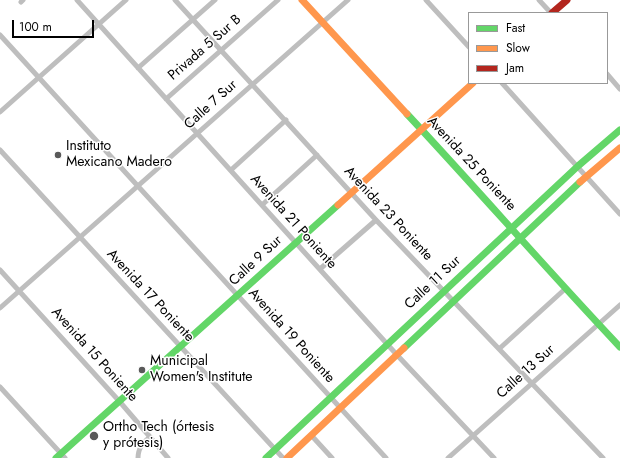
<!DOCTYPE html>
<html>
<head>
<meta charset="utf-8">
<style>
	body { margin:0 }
	#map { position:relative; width:620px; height:458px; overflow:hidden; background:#fff; font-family:Jost,sans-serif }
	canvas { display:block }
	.legend { position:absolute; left:468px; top:12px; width:140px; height:72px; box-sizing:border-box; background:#fff; border:1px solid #999; margin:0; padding:5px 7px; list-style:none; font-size:12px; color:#000 }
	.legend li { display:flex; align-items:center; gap:8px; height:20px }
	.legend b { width:20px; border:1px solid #999 }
	.scale { position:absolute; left:12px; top:20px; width:82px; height:18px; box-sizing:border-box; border:2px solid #000; border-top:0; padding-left:5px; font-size:12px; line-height:14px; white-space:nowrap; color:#000; -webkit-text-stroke:3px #fff; paint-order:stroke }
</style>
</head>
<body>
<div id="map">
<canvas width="620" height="458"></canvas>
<ul class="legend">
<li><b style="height:5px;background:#63d668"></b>Fast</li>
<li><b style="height:5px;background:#ff974d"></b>Slow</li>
<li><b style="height:5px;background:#b3261e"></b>Jam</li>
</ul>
<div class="scale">100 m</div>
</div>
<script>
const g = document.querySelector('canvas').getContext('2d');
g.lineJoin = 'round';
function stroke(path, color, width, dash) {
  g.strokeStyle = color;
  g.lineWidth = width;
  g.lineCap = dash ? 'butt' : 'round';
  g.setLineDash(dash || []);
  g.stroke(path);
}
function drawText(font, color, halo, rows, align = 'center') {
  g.font = font + ' Jost,sans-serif';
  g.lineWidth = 3;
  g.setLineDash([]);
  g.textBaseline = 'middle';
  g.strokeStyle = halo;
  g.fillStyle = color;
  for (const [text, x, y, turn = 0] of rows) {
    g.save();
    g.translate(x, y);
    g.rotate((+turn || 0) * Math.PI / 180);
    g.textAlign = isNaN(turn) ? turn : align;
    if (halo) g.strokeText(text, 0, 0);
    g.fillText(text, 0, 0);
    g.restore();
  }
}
stroke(new Path2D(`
	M 77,0 L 397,355 L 494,458
	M 175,0 L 376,220 L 603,458
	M 426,0 L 469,47
	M 539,0 L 551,13
	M 21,2 L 23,0
	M 0,35 L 386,458
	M 138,68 L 215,0
	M 607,74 L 620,89
	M 502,83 L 620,214
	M 166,99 L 278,0
	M 0,112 L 126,0
	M 0,150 L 283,458
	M 231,170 L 286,120
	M 262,205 L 317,155
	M 320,269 L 376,220
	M 0,270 L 120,402 L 168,458
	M 0,308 L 348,0
	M 499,349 L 565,289
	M 0,387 L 65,458
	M 311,435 L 332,458
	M 138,458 C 138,448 143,443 150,437
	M 448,458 L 620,305`), '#bebebe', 5);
stroke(new Path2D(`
	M 407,114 C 479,191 548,271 620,347
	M 404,348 L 580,182
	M 56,458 L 338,205
	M 266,458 L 578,166 L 620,130`), '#63d668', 7);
stroke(new Path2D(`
	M 302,0 L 407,114
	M 580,182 L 620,148
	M 338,205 L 473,83
	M 287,458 L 404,348`), '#ff974d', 7);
stroke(new Path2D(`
	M 552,13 L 567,0`), '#b3261e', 7);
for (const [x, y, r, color] of [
	[58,155,4,"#595959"],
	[142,370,4,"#595959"],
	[94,436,5,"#595959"]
]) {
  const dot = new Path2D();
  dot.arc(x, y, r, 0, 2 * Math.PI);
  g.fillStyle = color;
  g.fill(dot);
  stroke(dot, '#fff', 1.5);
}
drawText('14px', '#000', '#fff', [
	["Privada 5 Sur B",205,48,-41],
	["Calle 7 Sur",211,105,-42],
	["Avenida 25 Poniente",471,164,47],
	["Avenida 23 Poniente",388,214,47],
	["Avenida 21 Poniente",293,222,48],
	["Calle 9 Sur",256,261,-43],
	["Calle 11 Sur",433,283,-43],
	["Avenida 17 Poniente",150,296,47],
	["Avenida 19 Poniente",291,336,48],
	["Avenida 15 Poniente",94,355,48],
	["Calle 13 Sur",526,372,-42]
]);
drawText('14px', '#000', '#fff', [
	["Instituto",66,147],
	["Mexicano Madero",66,163],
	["Municipal",150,362],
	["Women's Institute",150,378],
	["Ortho Tech (órtesis",103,428],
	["y prótesis)",103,444]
], 'left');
</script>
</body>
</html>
